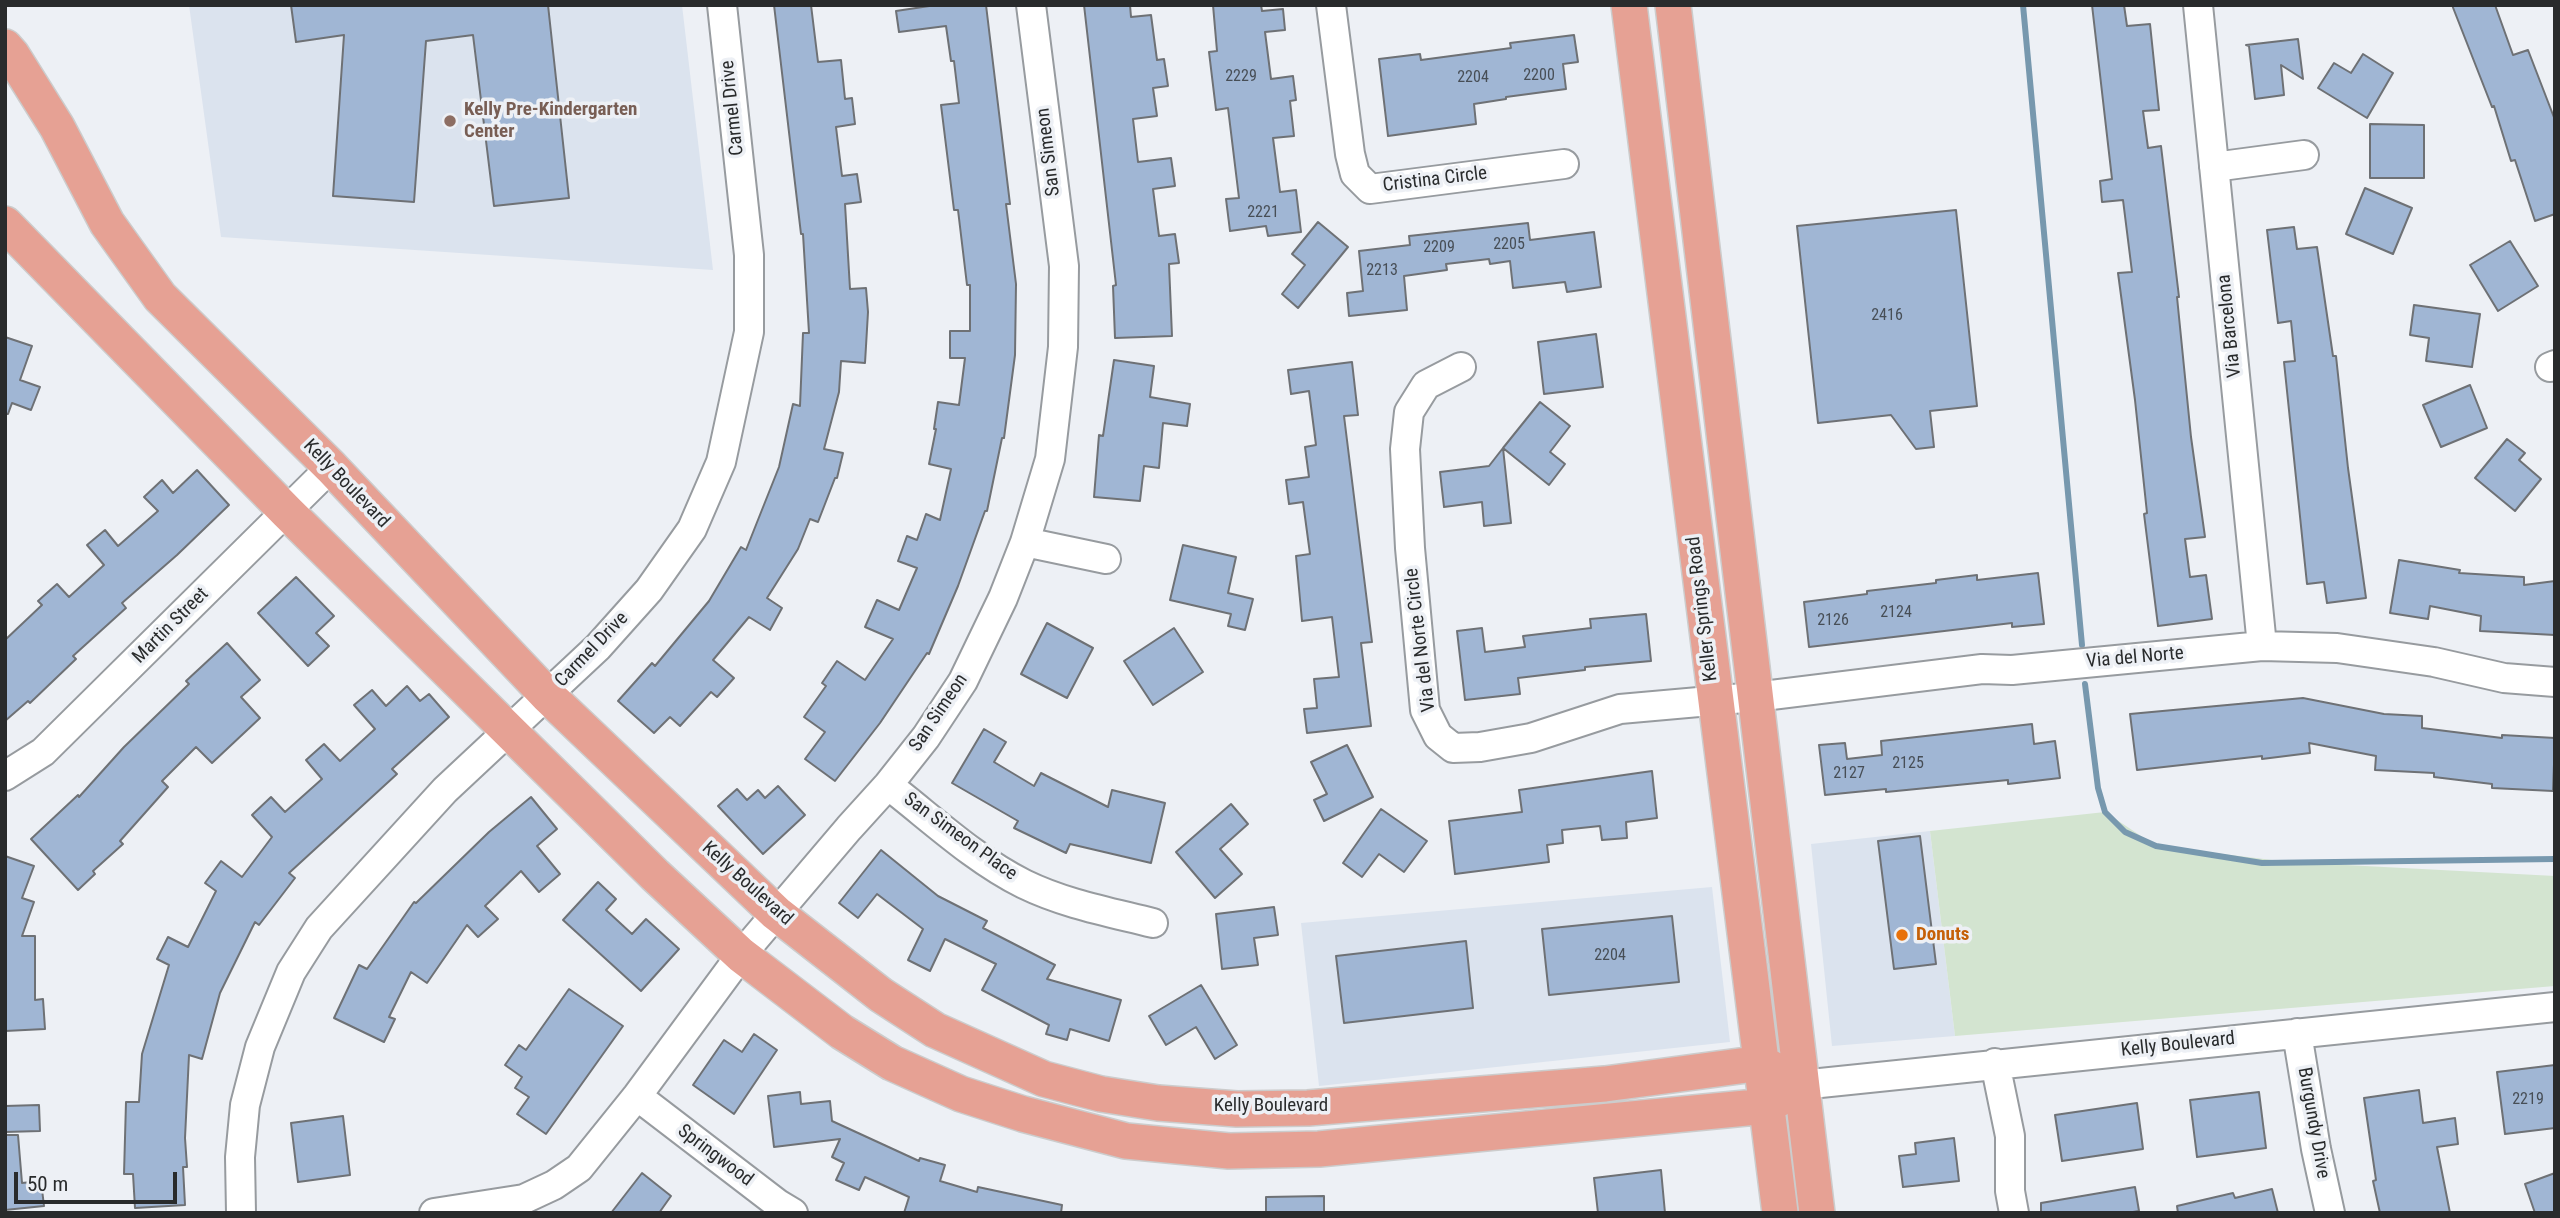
<!DOCTYPE html>
<html>
<head>
<meta charset="utf-8">
<style>
	body { margin:0 }
	#map { position:relative; width:2560px; height:1218px; overflow:hidden; background:#edf0f5; font-family:"Roboto Condensed",sans-serif }
	canvas { display:block }
	.frame { position:absolute; inset:0; border:7px solid #292b2c; pointer-events:none }
	.scale { position:absolute; left:14px; top:1172px; width:163px; height:32px; box-sizing:border-box; border:4px solid #292b2c; border-top:0; padding-left:9px; font-size:21px; line-height:24px; white-space:nowrap; color:#292b2c; -webkit-text-stroke:5px #edf0f5; paint-order:stroke }
</style>
</head>
<body>
<div id="map">
<canvas width="2560" height="1218"></canvas>
<div class="frame"></div>
<div class="scale">50 m</div>
</div>
<script>
const g = document.querySelector('canvas').getContext('2d');
g.lineJoin = 'round';
function paint(path, color) {
  g.fillStyle = color;
  g.fill(path, 'evenodd');
}
function stroke(path, color, width, dash) {
  g.strokeStyle = color;
  g.lineWidth = width;
  g.lineCap = dash ? 'butt' : 'round';
  g.setLineDash(dash || []);
  g.stroke(path);
}
function drawText(font, color, halo, rows, align = 'center') {
  g.font = font + ' "Roboto Condensed",sans-serif';
  g.lineWidth = 7;
  g.setLineDash([]);
  g.textBaseline = 'middle';
  g.strokeStyle = halo;
  g.fillStyle = color;
  for (const [text, x, y, turn = 0] of rows) {
    g.save();
    g.translate(x, y);
    g.rotate((+turn || 0) * Math.PI / 180);
    g.textAlign = isNaN(turn) ? turn : align;
    if (halo) g.strokeText(text, 0, 0);
    g.fillText(text, 0, 0);
    g.restore();
  }
}
paint(new Path2D(`
	M 189,5 L 682,5 L 713,270 L 221,237 Z
	M 1930,831 L 1955,1036 L 1832,1046 L 1811,844 Z
	M 1712,887 L 1730,1042 L 1319,1086 L 1301,923 Z`), '#dbe3ee');
paint(new Path2D(`
	M 2105,812 L 2156,846 L 2289,862 L 2555,876 L 2555,986 L 1955,1036 L 1930,831 Z`), '#d3e4d0');
stroke(new Path2D(`
	M 2023,5 L 2082,645
	M 2085,684 L 2098,788 L 2105,812 L 2125,832 L 2156,846 L 2262,863 L 2555,859`), '#7798ae', 6);
const building = new Path2D(`
	M 291,5 L 548,5 L 569,198 L 494,206 L 473,35 L 426,41 L 414,202 L 333,196 L 344,35 L 296,42 Z
	M 774,5 L 811,5 L 818,62 L 841,60 L 845,99 L 852,98 L 855,124 L 836,127 L 842,176 L 857,174 L 861,202 L 845,204 L 850,289 L 866,288 L 868,312 L 865,363 L 841,361 L 839,392 L 824,449 L 843,453 L 837,478 L 835,478 L 818,522 L 810,519 L 798,549 L 767,598 L 782,608 L 770,630 L 749,617 L 713,660 L 734,678 L 717,697 L 711,692 L 680,726 L 670,717 L 654,733 L 618,701 L 652,663 L 655,666 L 709,601 L 741,547 L 746,550 L 779,467 L 793,404 L 800,406 L 803,333 L 809,333 L 803,234 L 801,234 Z
	M 936,5 L 986,5 L 1010,204 L 1006,204 L 1016,284 L 1015,355 L 1004,438 L 1002,438 L 987,511 L 985,511 L 958,586 L 929,654 L 927,653 L 880,723 L 835,781 L 805,759 L 825,732 L 804,717 L 826,686 L 822,683 L 837,661 L 865,680 L 893,639 L 865,627 L 877,600 L 899,610 L 917,568 L 898,561 L 907,536 L 917,540 L 926,514 L 940,520 L 951,469 L 929,464 L 936,429 L 934,429 L 938,402 L 959,405 L 965,358 L 950,358 L 950,331 L 970,331 L 970,285 L 967,285 L 958,210 L 954,210 L 941,105 L 959,103 L 954,61 L 951,61 L 946,26 L 899,32 L 896,11 Z
	M 1084,5 L 1130,5 L 1131,17 L 1151,15 L 1157,60 L 1164,59 L 1168,86 L 1153,88 L 1157,116 L 1133,119 L 1138,162 L 1171,158 L 1175,186 L 1153,189 L 1159,236 L 1175,234 L 1179,263 L 1169,264 L 1172,336 L 1115,338 L 1113,286 L 1116,285 Z
	M 1213,5 L 1261,5 L 1262,11 L 1283,9 L 1285,30 L 1265,32 L 1271,79 L 1293,76 L 1296,100 L 1290,101 L 1294,136 L 1273,138 L 1280,192 L 1296,190 L 1301,232 L 1268,236 L 1266,226 L 1230,231 L 1226,199 L 1239,198 L 1228,108 L 1216,110 L 1209,52 L 1217,51 Z
	M 2092,5 L 2124,5 L 2127,26 L 2150,24 L 2159,110 L 2143,111 L 2148,148 L 2161,146 L 2179,297 L 2177,297 L 2191,437 L 2205,537 L 2185,539 L 2190,577 L 2206,575 L 2212,619 L 2158,626 L 2144,514 L 2147,513 L 2135,400 L 2118,273 L 2132,272 L 2123,200 L 2102,202 L 2100,181 L 2112,179 Z
	M 2452,5 L 2495,5 L 2513,55 L 2528,50 L 2555,120 L 2555,214 L 2535,221 L 2515,160 L 2511,161 L 2494,106 L 2492,107 Z
	M 1574,35 L 1578,62 L 1563,64 L 1566,89 L 1506,97 L 1506,99 L 1474,104 L 1476,124 L 1388,136 L 1379,59 L 1420,54 L 1421,60 L 1511,48 L 1510,43 Z
	M 2298,39 L 2303,79 L 2281,65 L 2284,95 L 2255,99 L 2249,46 L 2246,45 Z
	M 2363,54 L 2393,73 L 2367,118 L 2318,88 L 2334,63 L 2351,73 Z
	M 2370,124 L 2424,125 L 2424,178 L 2370,178 Z
	M 2365,188 L 2412,208 L 2393,254 L 2346,234 Z
	M 1956,210 L 1977,406 L 1930,411 L 1934,447 L 1916,449 L 1891,415 L 1818,423 L 1797,226 Z
	M 1318,222 L 1348,247 L 1298,308 L 1282,294 L 1305,265 L 1292,254 Z
	M 1528,223 L 1530,240 L 1594,232 L 1601,287 L 1567,292 L 1565,282 L 1513,288 L 1510,261 L 1490,264 L 1489,259 L 1446,264 L 1447,270 L 1404,276 L 1407,310 L 1349,316 L 1347,293 L 1363,291 L 1359,251 L 1410,245 L 1409,236 Z
	M 2294,227 L 2297,249 L 2317,247 L 2333,356 L 2336,356 L 2348,468 L 2366,598 L 2327,603 L 2324,582 L 2307,584 L 2284,362 L 2295,361 L 2291,321 L 2278,323 L 2267,230 Z
	M 2510,241 L 2538,286 L 2498,311 L 2470,265 Z
	M 2414,305 L 2480,314 L 2472,367 L 2426,361 L 2429,338 L 2410,335 Z
	M 1596,334 L 1603,387 L 1544,394 L 1538,342 Z
	M 5,337 L 32,346 L 20,380 L 40,387 L 31,410 L 12,403 L 8,414 L 5,414 Z
	M 1114,360 L 1154,366 L 1150,397 L 1190,404 L 1187,426 L 1163,423 L 1159,468 L 1144,466 L 1140,501 L 1094,497 L 1099,435 L 1103,436 Z
	M 1352,362 L 1358,415 L 1344,416 L 1372,642 L 1361,643 L 1371,726 L 1307,733 L 1304,709 L 1317,708 L 1314,679 L 1339,677 L 1332,617 L 1302,621 L 1296,556 L 1310,554 L 1303,502 L 1289,504 L 1286,480 L 1309,477 L 1305,447 L 1316,445 L 1309,391 L 1291,394 L 1288,370 Z
	M 2470,385 L 2487,428 L 2441,447 L 2423,405 Z
	M 1540,402 L 1570,426 L 1550,452 L 1565,464 L 1549,485 L 1503,448 Z
	M 2507,439 L 2525,453 L 2519,460 L 2541,479 L 2515,511 L 2475,478 Z
	M 1503,448 L 1511,523 L 1484,526 L 1482,502 L 1444,507 L 1440,472 L 1489,466 Z
	M 197,470 L 229,505 L 177,555 L 122,603 L 126,608 L 73,656 L 76,659 L 30,703 L 28,701 L 5,721 L 5,640 L 42,605 L 38,601 L 57,584 L 69,597 L 104,565 L 87,545 L 105,530 L 118,546 L 158,511 L 144,497 L 162,480 L 173,493 Z
	M 1183,545 L 1236,557 L 1228,593 L 1253,599 L 1245,630 L 1228,626 L 1231,614 L 1170,600 Z
	M 2399,560 L 2460,570 L 2459,573 L 2524,577 L 2524,585 L 2555,581 L 2555,635 L 2480,631 L 2481,616 L 2430,606 L 2428,619 L 2390,613 Z
	M 2038,573 L 2044,624 L 2012,627 L 2012,623 L 1809,647 L 1804,602 L 1867,594 L 1867,591 L 1936,583 L 1936,580 L 1977,575 L 1977,580 Z
	M 296,577 L 334,616 L 316,633 L 329,646 L 308,666 L 258,613 Z
	M 1646,614 L 1651,661 L 1585,667 L 1585,670 L 1518,678 L 1520,694 L 1465,700 L 1457,631 L 1482,628 L 1485,652 L 1525,647 L 1523,636 L 1591,628 L 1590,619 Z
	M 1047,623 L 1093,648 L 1067,698 L 1021,674 Z
	M 1174,628 L 1203,672 L 1153,705 L 1124,661 Z
	M 227,643 L 260,680 L 241,697 L 260,718 L 212,763 L 196,747 L 162,781 L 168,787 L 120,841 L 123,844 L 93,871 L 95,874 L 78,890 L 31,839 L 78,795 L 79,797 L 124,747 L 189,684 L 186,681 Z
	M 407,686 L 420,701 L 429,694 L 449,717 L 392,769 L 397,774 L 289,873 L 295,878 L 259,925 L 255,922 L 220,993 L 202,1059 L 189,1055 L 185,1138 L 187,1167 L 183,1167 L 185,1205 L 135,1208 L 133,1174 L 124,1174 L 126,1102 L 139,1102 L 142,1054 L 169,965 L 157,959 L 168,937 L 188,947 L 216,891 L 205,883 L 221,861 L 242,877 L 272,837 L 252,815 L 271,797 L 285,812 L 322,779 L 306,760 L 324,744 L 340,761 L 375,729 L 354,705 L 372,690 L 386,706 Z
	M 2303,698 L 2384,714 L 2422,716 L 2422,728 L 2502,738 L 2502,735 L 2555,738 L 2553,791 L 2492,788 L 2492,784 L 2434,777 L 2434,773 L 2375,770 L 2376,756 L 2309,743 L 2310,753 L 2262,759 L 2262,756 L 2137,770 L 2130,714 Z
	M 2032,724 L 2034,744 L 2055,741 L 2060,778 L 2008,784 L 2008,780 L 1886,792 L 1886,789 L 1825,795 L 1819,745 L 1845,743 L 1847,759 L 1882,755 L 1881,741 Z
	M 984,729 L 1006,742 L 994,762 L 1034,786 L 1041,773 L 1108,807 L 1112,790 L 1165,803 L 1151,863 L 1070,844 L 1066,853 L 1014,828 L 1018,821 L 952,783 Z
	M 1347,745 L 1373,797 L 1324,821 L 1314,800 L 1327,794 L 1311,762 Z
	M 1652,771 L 1657,818 L 1626,822 L 1627,838 L 1602,840 L 1600,826 L 1562,830 L 1563,843 L 1547,845 L 1549,862 L 1455,874 L 1449,821 L 1522,812 L 1519,790 Z
	M 778,786 L 805,815 L 763,854 L 718,806 L 737,789 L 747,800 L 758,790 L 765,798 Z
	M 531,797 L 557,829 L 537,846 L 560,874 L 539,892 L 521,871 L 485,906 L 498,919 L 478,937 L 467,925 L 427,983 L 411,972 L 389,1017 L 395,1019 L 384,1042 L 334,1018 L 359,965 L 367,969 L 414,902 L 416,903 L 489,832 Z
	M 1231,804 L 1248,824 L 1220,849 L 1242,874 L 1215,898 L 1176,852 Z
	M 1381,809 L 1427,841 L 1404,872 L 1379,854 L 1362,877 L 1343,863 Z
	M 1920,836 L 1936,964 L 1894,969 L 1878,841 Z
	M 881,850 L 938,896 L 987,921 L 983,928 L 1055,965 L 1047,979 L 1121,1000 L 1109,1041 L 1070,1029 L 1067,1040 L 1046,1034 L 1049,1025 L 982,990 L 996,964 L 945,939 L 930,971 L 908,960 L 923,929 L 877,894 L 858,918 L 839,903 Z
	M 5,856 L 34,866 L 22,898 L 34,902 L 22,936 L 35,936 L 35,1000 L 43,999 L 45,1029 L 5,1031 Z
	M 598,882 L 616,899 L 606,910 L 632,934 L 646,919 L 679,949 L 641,991 L 563,920 Z
	M 1274,907 L 1278,935 L 1254,938 L 1258,965 L 1222,969 L 1216,914 Z
	M 1672,916 L 1679,982 L 1549,995 L 1542,929 Z
	M 1466,941 L 1473,1008 L 1344,1023 L 1336,956 Z
	M 1201,985 L 1237,1045 L 1215,1059 L 1196,1027 L 1166,1045 L 1149,1016 Z
	M 569,989 L 623,1026 L 546,1134 L 517,1114 L 529,1097 L 515,1088 L 522,1077 L 505,1065 L 519,1045 L 526,1050 Z
	M 754,1034 L 777,1050 L 734,1114 L 693,1085 L 724,1040 L 742,1052 Z
	M 2555,1065 L 2555,1128 L 2505,1134 L 2497,1072 Z
	M 2419,1090 L 2423,1123 L 2455,1118 L 2458,1144 L 2437,1147 L 2450,1213 L 2380,1213 L 2373,1181 L 2376,1180 L 2364,1098 Z
	M 800,1092 L 801,1104 L 830,1101 L 832,1121 L 919,1161 L 920,1158 L 945,1165 L 940,1181 L 977,1192 L 978,1187 L 1062,1205 L 1061,1213 L 904,1213 L 909,1197 L 865,1177 L 859,1190 L 836,1180 L 844,1163 L 832,1157 L 840,1139 L 774,1147 L 768,1096 Z
	M 2259,1092 L 2266,1148 L 2197,1157 L 2190,1100 Z
	M 2137,1103 L 2143,1149 L 2062,1161 L 2055,1115 Z
	M 39,1105 L 40,1131 L 5,1132 L 5,1106 Z
	M 343,1116 L 350,1175 L 298,1182 L 291,1123 Z
	M 5,1135 L 18,1135 L 22,1183 L 41,1181 L 44,1206 L 5,1210 Z
	M 1954,1138 L 1959,1181 L 1903,1187 L 1899,1156 L 1916,1154 L 1915,1143 Z
	M 1661,1170 L 1665,1213 L 1598,1213 L 1594,1178 Z
	M 642,1173 L 671,1196 L 659,1213 L 611,1213 Z
	M 2555,1173 L 2555,1213 L 2535,1213 L 2525,1184 Z
	M 2135,1187 L 2139,1211 L 2127,1213 L 2041,1213 L 2041,1203 Z
	M 2272,1189 L 2278,1213 L 2178,1213 L 2177,1206 L 2233,1193 L 2235,1198 Z
	M 1324,1196 L 1324,1213 L 1266,1213 L 1266,1197 Z`);
paint(building, '#a0b6d4');
stroke(building, '#6e7175', 2);
const minor = new Path2D(`
	M 1331,5 L 1350,154 L 1355,174 L 1370,189 L 1564,164
	M 2198,5 L 2262,646
	M 2214,167 L 2304,155
	M 1461,367 L 1426,385 L 1409,412 L 1405,449 L 1410,548 L 1425,710 L 1438,736 L 1453,748 L 1480,747 L 1531,738 L 1620,709 L 1755,697 L 1982,669 L 2012,670 L 2262,646 L 2337,648 L 2434,662 L 2504,678 L 2555,682
	M 2550,367 L 2555,365
	M 1025,542 L 1106,559
	M 5,776 L 43,752 L 331,467
	M 888,785 C 932,819 974,859 1024,884 C 1065,904 1109,912 1153,923
	M 2297,1033 L 2316,1149 L 2330,1213
	M 1995,1063 L 2010,1136 L 2010,1191 L 2014,1213
	M 1801,1085 L 2555,1007
	M 637,1096 L 778,1204 L 793,1213
	M 241,1213 L 240,1157 L 245,1105 L 260,1047 L 291,972 L 319,928 L 445,790 L 598,647 L 649,590 L 692,529 L 721,462 L 749,332 L 749,255 L 722,5
	M 434,1213 L 524,1199 L 554,1185 L 579,1168 L 637,1096 L 741,955 L 849,828 L 888,785 L 926,737 L 963,681 L 1003,598 L 1025,542 L 1050,459 L 1063,347 L 1064,266 L 1031,5`);
const major = new Path2D(`
	M 1629,5 L 1780,1213
	M 1673,5 L 1817,1213
	M 5,47 L 12,55 L 57,127 L 107,223 L 160,297 L 331,467 L 547,695 L 776,913 L 881,995 L 935,1030 L 1044,1079 L 1101,1094 L 1158,1103 L 1237,1109 L 1308,1108 L 1605,1084 L 1762,1063 L 1801,1085
	M 5,224 L 287,512 L 655,875 L 741,955 L 842,1032 L 892,1063 L 961,1094 L 1023,1114 L 1126,1141 L 1229,1151 L 1319,1149 L 1767,1106 L 1801,1085`);
stroke(minor, '#979b9f', 32);
stroke(major, '#ccc', 38);
stroke(minor, '#fff', 28);
stroke(major, '#e6a194', 35);
for (const [x, y, r, color] of [
	[450,121,7,"#8d6e63"],
	[1902,935,7,"#e8710a"]
]) {
  const dot = new Path2D();
  dot.arc(x, y, r, 0, 2 * Math.PI);
  g.fillStyle = color;
  g.fill(dot);
  stroke(dot, '#edf0f5', 2.5);
}
drawText('16px', '#474e56', null, [
	["2200",1539,76],
	["2229",1241,77],
	["2204",1473,78],
	["2221",1263,213],
	["2205",1509,245],
	["2209",1439,248],
	["2213",1382,271],
	["2416",1887,316],
	["2124",1896,613],
	["2126",1833,621],
	["2125",1908,764],
	["2127",1849,774],
	["2204",1610,956],
	["2219",2528,1100]
]);
drawText('19px', '#292b2c', '#edf0f5', [
	["Carmel Drive",733,108,-96],
	["San Simeon",1049,152,-97],
	["Cristina Circle",1435,180,-7],
	["Via Barcelona",2230,326,-96],
	["Kelly Boulevard",346,484,46],
	["Keller Springs Road",1703,609,-97],
	["Martin Street",171,626,-45],
	["Via del Norte Circle",1421,640,-97],
	["Carmel Drive",592,650,-46],
	["Via del Norte",2135,658,-5],
	["San Simeon",939,713,-56],
	["San Simeon Place",960,837,36],
	["Kelly Boulevard",747,884,42],
	["Kelly Boulevard",2178,1045,-6],
	["Kelly Boulevard",1271,1106],
	["Burgundy Drive",2313,1123,80],
	["Springwood",715,1156,37]
]);
drawText('bold 19px', '#785e54', '#edf0f5', [
	["Kelly Pre-Kindergarten",464,110],
	["Center",464,132]
], 'left');
drawText('bold 19px', '#c56008', '#edf0f5', [
	["Donuts",1916,935]
], 'left');
</script>
</body>
</html>
